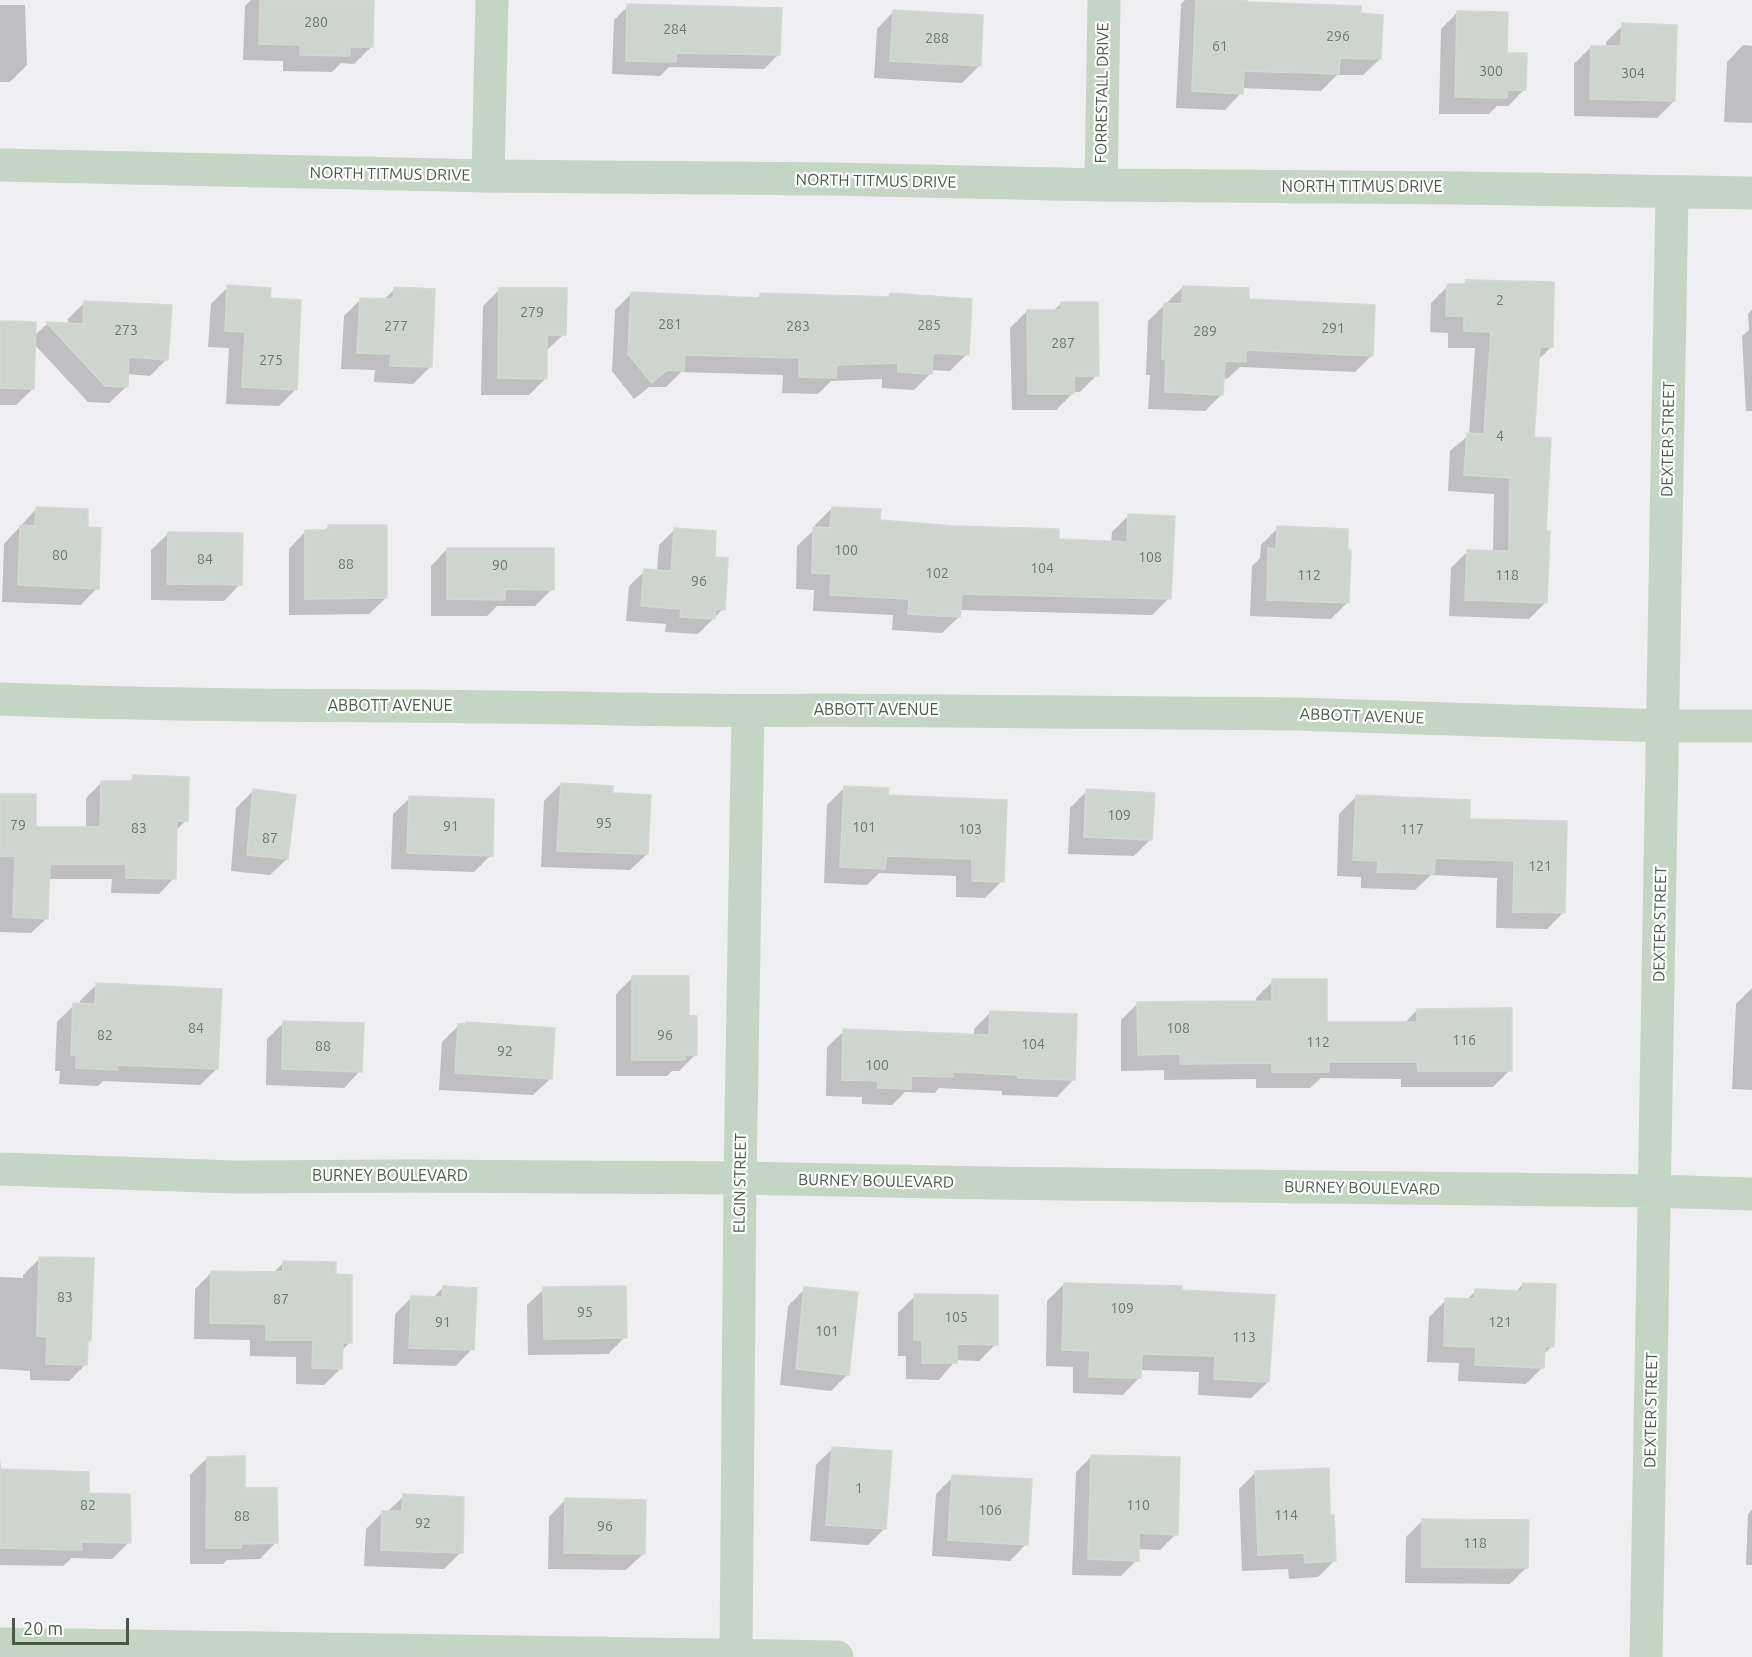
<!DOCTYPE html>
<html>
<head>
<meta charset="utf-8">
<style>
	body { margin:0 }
	#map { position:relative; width:1752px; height:1657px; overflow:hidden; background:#efeef0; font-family:Ubuntu,sans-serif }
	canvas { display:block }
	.scale { position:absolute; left:12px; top:1618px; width:117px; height:27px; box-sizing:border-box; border:3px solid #475b46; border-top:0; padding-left:8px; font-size:18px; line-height:21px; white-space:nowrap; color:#475b46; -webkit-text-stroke:4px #fff; paint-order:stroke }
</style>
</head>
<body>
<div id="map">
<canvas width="1752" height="1657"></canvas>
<div class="scale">20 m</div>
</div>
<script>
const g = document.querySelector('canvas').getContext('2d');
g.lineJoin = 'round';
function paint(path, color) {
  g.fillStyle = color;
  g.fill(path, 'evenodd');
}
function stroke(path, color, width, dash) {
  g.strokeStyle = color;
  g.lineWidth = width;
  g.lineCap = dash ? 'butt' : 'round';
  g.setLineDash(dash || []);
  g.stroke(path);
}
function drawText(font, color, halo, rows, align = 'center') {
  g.font = font + ' Ubuntu,sans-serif';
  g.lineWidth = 4.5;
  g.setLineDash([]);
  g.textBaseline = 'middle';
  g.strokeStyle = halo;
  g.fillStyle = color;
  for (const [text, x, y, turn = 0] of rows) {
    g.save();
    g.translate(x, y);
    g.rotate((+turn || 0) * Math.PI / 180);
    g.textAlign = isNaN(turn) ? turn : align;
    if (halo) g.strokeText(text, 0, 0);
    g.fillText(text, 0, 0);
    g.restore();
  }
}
paint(new Path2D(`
	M 251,0 L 372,0 L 371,47 L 354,64 L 341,63 L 332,72 L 283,71 L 283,61 L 243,60 L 245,6 Z
	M 1185,0 L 1246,0 L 1246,4 L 1359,15 L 1380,59 L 1363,75 L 1337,75 L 1321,91 L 1242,88 L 1241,93 L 1225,110 L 1176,108 L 1181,4 Z
	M 0,5 L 25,5 L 27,65 L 10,82 L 0,82 Z
	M 628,6 L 779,54 L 764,69 L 669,67 L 660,76 L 612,74 L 614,20 Z
	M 893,12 L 979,66 L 962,83 L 874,78 L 877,29 Z
	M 1457,13 L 1525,89 L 1508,106 L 1497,106 L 1489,114 L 1439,114 L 1441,29 Z
	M 1623,25 L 1674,101 L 1657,118 L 1574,116 L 1574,64 L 1591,47 L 1606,48 L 1606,42 Z
	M 1743,45 L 1752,46 L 1752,123 L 1724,122 L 1727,62 Z
	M 1466,281 L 1551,347 L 1537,361 L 1532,438 L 1545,532 L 1546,602 L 1529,619 L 1449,616 L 1451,568 L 1468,551 L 1493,552 L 1494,494 L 1448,491 L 1450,451 L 1469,435 L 1475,348 L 1448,348 L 1448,333 L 1430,332 L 1431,303 L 1448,286 L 1462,286 Z
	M 228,287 L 268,300 L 296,389 L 279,406 L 226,404 L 229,348 L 208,347 L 211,304 Z
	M 1183,287 L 1372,355 L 1355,372 L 1240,367 L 1227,379 L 1223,378 L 1222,394 L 1205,411 L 1148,409 L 1150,375 L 1146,375 L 1148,321 Z
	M 395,289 L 430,367 L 413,384 L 374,382 L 375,370 L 341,369 L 344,316 L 361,299 L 383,300 Z
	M 500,289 L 564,334 L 546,351 L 546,378 L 529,395 L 481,395 L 483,306 Z
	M 632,293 L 756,300 L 761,294 L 886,299 L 890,295 L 967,354 L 950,371 L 931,370 L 930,374 L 914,390 L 882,388 L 882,379 L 831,381 L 818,394 L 782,393 L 783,375 L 681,372 L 666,387 L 649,387 L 634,399 L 612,371 L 615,310 Z
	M 85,302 L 167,359 L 150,376 L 127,374 L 126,387 L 109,403 L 88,402 L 34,344 L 33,389 L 16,405 L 0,405 L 0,322 L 34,336 L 47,324 L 68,325 L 68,319 Z
	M 1062,303 L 1097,375 L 1080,392 L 1074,392 L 1056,410 L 1012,410 L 1010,328 L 1027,311 L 1053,311 Z
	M 1752,310 L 1752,411 L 1746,411 L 1742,336 L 1749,330 L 1748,314 Z
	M 37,508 L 97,588 L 81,605 L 2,602 L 4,544 Z
	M 832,508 L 879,522 L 1057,541 L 1111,543 L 1112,532 L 1129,515 L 1169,598 L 1152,615 L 959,610 L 959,617 L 942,633 L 892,630 L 893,615 L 813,611 L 814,590 L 796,589 L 797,546 L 815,529 L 815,525 Z
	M 329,526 L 386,598 L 369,614 L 289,615 L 289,549 L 305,532 L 323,532 Z
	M 1278,528 L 1348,602 L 1331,619 L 1250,616 L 1252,566 L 1260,558 L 1261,545 Z
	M 674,530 L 713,559 L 723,609 L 698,634 L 665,632 L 666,624 L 626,621 L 629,586 L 645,571 L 657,571 L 659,545 Z
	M 168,534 L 240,584 L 224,601 L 151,600 L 151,550 Z
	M 447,549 L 552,589 L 535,606 L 497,606 L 487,616 L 431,616 L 431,566 Z
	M 134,777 L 186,820 L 176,831 L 174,878 L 159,894 L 111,893 L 112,879 L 48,879 L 47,918 L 31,933 L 0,932 L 0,796 L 34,828 L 86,828 L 86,798 L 102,782 L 128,783 Z
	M 561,784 L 611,794 L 647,854 L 630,870 L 541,867 L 544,801 Z
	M 844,788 L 887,797 L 1005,801 L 1002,881 L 985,898 L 956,897 L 956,876 L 879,873 L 867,885 L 824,883 L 827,805 Z
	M 253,791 L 287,859 L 270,875 L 231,871 L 236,808 Z
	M 1087,791 L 1151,839 L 1134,856 L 1068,854 L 1070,808 Z
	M 1356,797 L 1468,821 L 1566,822 L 1564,912 L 1547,929 L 1496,928 L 1497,878 L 1431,875 L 1415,890 L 1361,888 L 1361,877 L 1337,876 L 1339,814 Z
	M 410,798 L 491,855 L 474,872 L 391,869 L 393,814 Z
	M 633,977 L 687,1018 L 696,1054 L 679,1071 L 672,1071 L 667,1076 L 616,1076 L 616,994 Z
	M 1273,981 L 1325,1024 L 1404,1024 L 1417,1010 L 1510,1070 L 1493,1087 L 1401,1087 L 1401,1079 L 1321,1078 L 1310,1088 L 1256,1088 L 1256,1079 L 1164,1080 L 1164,1070 L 1121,1071 L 1121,1020 L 1138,1003 L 1256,1002 L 1256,998 Z
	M 97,984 L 217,1069 L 200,1085 L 103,1081 L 98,1086 L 59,1084 L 60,1071 L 55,1071 L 57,1022 L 74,1005 L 80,1005 L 80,1001 Z
	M 1752,988 L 1752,1090 L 1732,1089 L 1736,1004 Z
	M 991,1012 L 1073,1080 L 1057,1097 L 1002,1095 L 1002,1091 L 939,1088 L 935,1093 L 905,1092 L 892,1105 L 862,1104 L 862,1097 L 826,1096 L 827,1047 L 844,1031 L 974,1036 L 974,1029 Z
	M 284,1022 L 360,1071 L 344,1088 L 266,1085 L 267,1039 Z
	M 466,1023 L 550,1079 L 533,1095 L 439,1090 L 442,1042 L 459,1025 L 464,1026 Z
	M 40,1258 L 90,1340 L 86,1344 L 86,1364 L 69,1381 L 30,1380 L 30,1371 L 0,1369 L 0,1277 L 23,1278 L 23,1275 Z
	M 283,1263 L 335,1276 L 350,1342 L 341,1352 L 341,1368 L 324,1385 L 296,1384 L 296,1357 L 250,1356 L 250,1340 L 194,1339 L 195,1289 L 212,1272 L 273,1273 Z
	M 1064,1284 L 1181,1292 L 1268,1382 L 1251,1398 L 1198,1395 L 1199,1372 L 1140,1370 L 1139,1378 L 1123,1395 L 1073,1393 L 1073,1367 L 1046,1366 L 1047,1301 Z
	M 1523,1284 L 1552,1346 L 1543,1355 L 1543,1367 L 1526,1384 L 1458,1381 L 1459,1363 L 1427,1362 L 1429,1317 L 1446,1300 L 1466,1300 L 1476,1291 L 1515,1293 Z
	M 443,1287 L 472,1349 L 456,1366 L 393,1364 L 395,1314 L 412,1297 L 433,1298 Z
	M 544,1289 L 625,1337 L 608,1354 L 528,1355 L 527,1305 Z
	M 805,1289 L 848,1374 L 831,1391 L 780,1385 L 788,1306 Z
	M 915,1296 L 996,1344 L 979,1361 L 956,1360 L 939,1380 L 906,1379 L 906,1356 L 898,1356 L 898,1313 Z
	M 832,1449 L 885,1528 L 868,1545 L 810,1541 L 816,1465 Z
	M 1092,1456 L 1176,1534 L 1160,1550 L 1137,1549 L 1137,1560 L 1121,1576 L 1072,1575 L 1076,1472 Z
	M 207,1458 L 244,1490 L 276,1542 L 260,1559 L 227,1560 L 223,1564 L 190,1564 L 190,1475 Z
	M 0,1459 L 1,1471 L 87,1495 L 129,1542 L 112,1559 L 72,1558 L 63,1566 L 0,1565 Z
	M 1256,1472 L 1329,1516 L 1335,1560 L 1318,1577 L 1289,1579 L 1288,1569 L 1242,1571 L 1239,1489 Z
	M 953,1477 L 1026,1544 L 1010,1561 L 932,1556 L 936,1494 Z
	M 404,1496 L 461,1552 L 444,1569 L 364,1566 L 366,1529 L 383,1512 L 387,1512 Z
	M 565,1500 L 643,1554 L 626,1570 L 548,1569 L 549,1517 Z
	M 1752,1510 L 1752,1565 L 1746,1565 L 1748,1514 Z
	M 1423,1520 L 1526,1568 L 1510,1584 L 1405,1583 L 1406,1537 Z`), '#0003');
const building = new Path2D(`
	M 260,0 L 374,0 L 373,47 L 350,47 L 350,56 L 300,55 L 300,45 L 259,44 Z
	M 1196,0 L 1247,0 L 1247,2 L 1361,6 L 1361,13 L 1383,15 L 1381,59 L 1340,58 L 1339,74 L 1244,71 L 1243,94 L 1192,91 Z
	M 627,4 L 782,8 L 780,55 L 676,53 L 676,62 L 626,61 Z
	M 893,10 L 983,15 L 981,66 L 890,61 Z
	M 1457,11 L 1508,12 L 1507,53 L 1527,53 L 1526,90 L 1507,90 L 1507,98 L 1455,97 Z
	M 1622,23 L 1677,25 L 1675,101 L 1590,99 L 1591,46 L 1621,46 Z
	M 1466,280 L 1554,282 L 1553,347 L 1540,347 L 1534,437 L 1551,438 L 1546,531 L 1550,531 L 1547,603 L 1465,600 L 1467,550 L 1509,551 L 1510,478 L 1464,475 L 1467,433 L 1484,434 L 1491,332 L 1464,331 L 1464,316 L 1446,316 L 1447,284 L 1465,284 Z
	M 227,285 L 271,288 L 270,298 L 301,300 L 297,390 L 242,387 L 245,332 L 225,331 Z
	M 1183,286 L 1249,288 L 1249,299 L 1375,305 L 1373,356 L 1246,350 L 1246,362 L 1225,361 L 1223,395 L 1165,392 L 1166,359 L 1162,359 L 1164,303 L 1182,304 Z
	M 394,287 L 435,289 L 432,367 L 390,366 L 391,354 L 357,353 L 360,298 L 393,299 Z
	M 499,288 L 567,288 L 566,335 L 547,335 L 547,379 L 498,378 Z
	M 631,292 L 760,298 L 760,293 L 889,297 L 890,293 L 972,299 L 969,355 L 933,353 L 932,374 L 898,372 L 898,363 L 837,365 L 836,378 L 799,377 L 799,358 L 685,355 L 684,371 L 667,370 L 652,383 L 628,354 Z
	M 84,301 L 172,305 L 168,360 L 129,357 L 128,387 L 105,386 L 46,322 L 83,324 Z
	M 1061,302 L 1098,302 L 1099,376 L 1074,376 L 1074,394 L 1028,394 L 1027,310 L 1061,310 Z
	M 0,321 L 36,322 L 34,389 L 0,388 Z
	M 36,507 L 88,509 L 88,527 L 101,528 L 99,589 L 18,585 L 20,525 L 35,526 Z
	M 832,507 L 881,509 L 880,520 L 954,526 L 1059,529 L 1059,539 L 1127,542 L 1128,514 L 1175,516 L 1171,599 L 962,594 L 960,617 L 908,614 L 909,599 L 830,595 L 831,574 L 812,573 L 813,527 L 830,528 Z
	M 328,525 L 387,525 L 387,598 L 305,599 L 305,530 L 328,530 Z
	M 1277,526 L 1348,529 L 1348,550 L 1351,550 L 1349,603 L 1267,600 L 1268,548 L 1276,549 Z
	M 674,528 L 716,531 L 715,557 L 728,558 L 725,610 L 715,609 L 715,619 L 680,617 L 681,609 L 641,606 L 644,569 L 671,571 Z
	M 168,532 L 243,533 L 242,585 L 167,584 Z
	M 447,548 L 554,548 L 554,590 L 505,589 L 505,600 L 447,599 Z
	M 133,775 L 189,777 L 188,821 L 177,821 L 176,879 L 126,878 L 126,864 L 50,864 L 48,919 L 13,917 L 15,856 L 0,856 L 0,794 L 36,794 L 36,827 L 100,827 L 101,781 L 133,781 Z
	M 561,783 L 613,786 L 613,793 L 651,795 L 648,854 L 557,851 Z
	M 844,786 L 889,788 L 888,795 L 1007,800 L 1004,882 L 972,881 L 972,859 L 886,856 L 885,869 L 840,867 Z
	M 253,789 L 296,795 L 288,859 L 247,855 Z
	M 1086,789 L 1155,793 L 1152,840 L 1084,837 Z
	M 1356,795 L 1470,800 L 1470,819 L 1567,821 L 1565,913 L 1513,912 L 1514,861 L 1435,858 L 1434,874 L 1377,872 L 1378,861 L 1353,860 Z
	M 409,796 L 494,799 L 493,856 L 407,853 Z
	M 632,976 L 689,976 L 689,1016 L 697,1016 L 697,1055 L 685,1055 L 685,1060 L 632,1060 Z
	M 1272,979 L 1327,979 L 1327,1022 L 1417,1022 L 1417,1009 L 1512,1008 L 1512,1071 L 1418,1071 L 1417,1062 L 1329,1062 L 1329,1072 L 1272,1072 L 1272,1063 L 1180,1064 L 1180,1054 L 1138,1055 L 1137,1002 L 1272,1001 Z
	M 96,983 L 222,989 L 218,1069 L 117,1065 L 117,1070 L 76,1068 L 76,1055 L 71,1055 L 73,1003 L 95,1004 Z
	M 990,1011 L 1077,1014 L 1075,1080 L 1018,1078 L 1018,1075 L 953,1072 L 953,1077 L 911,1076 L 911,1089 L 878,1088 L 878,1081 L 842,1080 L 843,1029 L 989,1035 Z
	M 283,1021 L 364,1023 L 362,1072 L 282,1069 Z
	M 466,1022 L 555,1028 L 552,1079 L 455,1073 L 458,1024 L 466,1024 Z
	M 39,1257 L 94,1258 L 91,1341 L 88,1341 L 87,1365 L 46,1364 L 47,1337 L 37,1336 Z
	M 283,1261 L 336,1262 L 336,1274 L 352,1275 L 352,1343 L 343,1343 L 342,1369 L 312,1368 L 313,1340 L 266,1340 L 266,1324 L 210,1323 L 211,1271 L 283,1272 Z
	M 1064,1283 L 1182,1286 L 1182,1290 L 1275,1295 L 1269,1382 L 1214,1379 L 1215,1356 L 1142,1354 L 1141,1378 L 1089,1377 L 1090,1351 L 1062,1350 Z
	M 1523,1283 L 1556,1284 L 1554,1347 L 1545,1346 L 1544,1368 L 1475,1365 L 1476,1347 L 1444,1346 L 1445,1298 L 1475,1299 L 1475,1289 L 1522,1291 Z
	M 443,1286 L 477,1288 L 474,1350 L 409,1348 L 411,1296 L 442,1297 Z
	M 626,1286 L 627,1338 L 544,1339 L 543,1287 Z
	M 804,1287 L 858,1292 L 849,1375 L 796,1369 Z
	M 914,1294 L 998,1295 L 998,1345 L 957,1344 L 957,1363 L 922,1363 L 922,1340 L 914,1340 Z
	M 832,1447 L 892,1451 L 886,1529 L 826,1525 Z
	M 1091,1455 L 1180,1457 L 1178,1535 L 1139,1533 L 1139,1561 L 1088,1559 Z
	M 245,1456 L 245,1488 L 277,1488 L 278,1543 L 241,1544 L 241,1548 L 206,1548 L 207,1457 Z
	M 1329,1468 L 1330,1515 L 1334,1515 L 1336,1561 L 1305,1563 L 1304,1553 L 1258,1555 L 1255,1471 Z
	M 0,1469 L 89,1472 L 89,1493 L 130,1494 L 131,1543 L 81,1542 L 82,1550 L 0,1548 Z
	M 952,1475 L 1032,1479 L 1028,1545 L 948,1540 Z
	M 403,1494 L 464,1497 L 463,1553 L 381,1550 L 382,1511 L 402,1511 Z
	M 565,1498 L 646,1500 L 645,1554 L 564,1553 Z
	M 1422,1519 L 1529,1520 L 1528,1568 L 1422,1567 Z`);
paint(building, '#ccd6ce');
stroke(building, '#d2d9d3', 1.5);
stroke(new Path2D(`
	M 0,165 L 488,176 L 832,179 L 1101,185 L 1460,188 L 1752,193
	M 488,176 L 492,0
	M 1101,185 L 1104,0
	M 0,699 C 166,706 333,705 499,707 C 607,708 714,712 822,710 L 1297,714 L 1664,726 L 1752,726
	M 0,1169 L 235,1177 L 412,1176 L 740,1178 L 988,1183 L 1654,1191 L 1752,1194
	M 0,1644 L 837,1657
	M 736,1655 L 740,1178 L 748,711
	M 1646,1657 L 1672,192`), '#c5d5c4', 33);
drawText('14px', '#687a68', null, [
	["280",316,22],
	["284",675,29],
	["296",1338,36],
	["288",937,38],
	["61",1220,46],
	["300",1491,71],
	["304",1633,73],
	["2",1500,300],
	["279",532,312],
	["281",670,324],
	["285",929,325],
	["277",396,326],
	["283",798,326],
	["291",1333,328],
	["273",126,330],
	["289",1205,331],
	["287",1063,343],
	["275",271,360],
	["4",1500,436],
	["100",846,550],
	["80",60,555],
	["108",1150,557],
	["84",205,559],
	["88",346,564],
	["90",500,565],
	["104",1042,568],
	["102",937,573],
	["112",1309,575],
	["118",1507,575],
	["96",699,581],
	["109",1119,815],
	["95",604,823],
	["79",18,825],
	["91",451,826],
	["101",864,827],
	["83",139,828],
	["103",970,829],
	["117",1412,829],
	["87",270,838],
	["121",1540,866],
	["84",196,1028],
	["108",1178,1028],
	["82",105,1035],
	["96",665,1035],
	["116",1464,1040],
	["112",1318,1042],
	["104",1033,1044],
	["88",323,1046],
	["92",505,1051],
	["100",877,1065],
	["83",65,1297],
	["87",281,1299],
	["109",1122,1308],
	["95",585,1312],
	["105",956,1317],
	["91",443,1322],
	["121",1500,1322],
	["101",827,1331],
	["113",1244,1337],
	["1",859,1488],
	["82",88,1505],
	["110",1138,1505],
	["106",990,1510],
	["114",1286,1515],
	["88",242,1516],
	["92",423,1523],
	["96",605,1526],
	["118",1475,1543]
]);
drawText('16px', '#475b46', '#fff', [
	["FORRESTALL DRIVE",1102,93,-89],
	["NORTH TITMUS DRIVE",390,174,1],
	["NORTH TITMUS DRIVE",876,181,1],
	["NORTH TITMUS DRIVE",1362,187],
	["DEXTER STREET",1668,439,-89],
	["ABBOTT AVENUE",390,706],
	["ABBOTT AVENUE",876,710],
	["ABBOTT AVENUE",1362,716,2],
	["DEXTER STREET",1660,924,-89],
	["BURNEY BOULEVARD",390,1176],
	["BURNEY BOULEVARD",876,1181,1],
	["ELGIN STREET",740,1183,-89],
	["BURNEY BOULEVARD",1362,1188,1],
	["DEXTER STREET",1651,1410,-89]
]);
</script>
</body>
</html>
